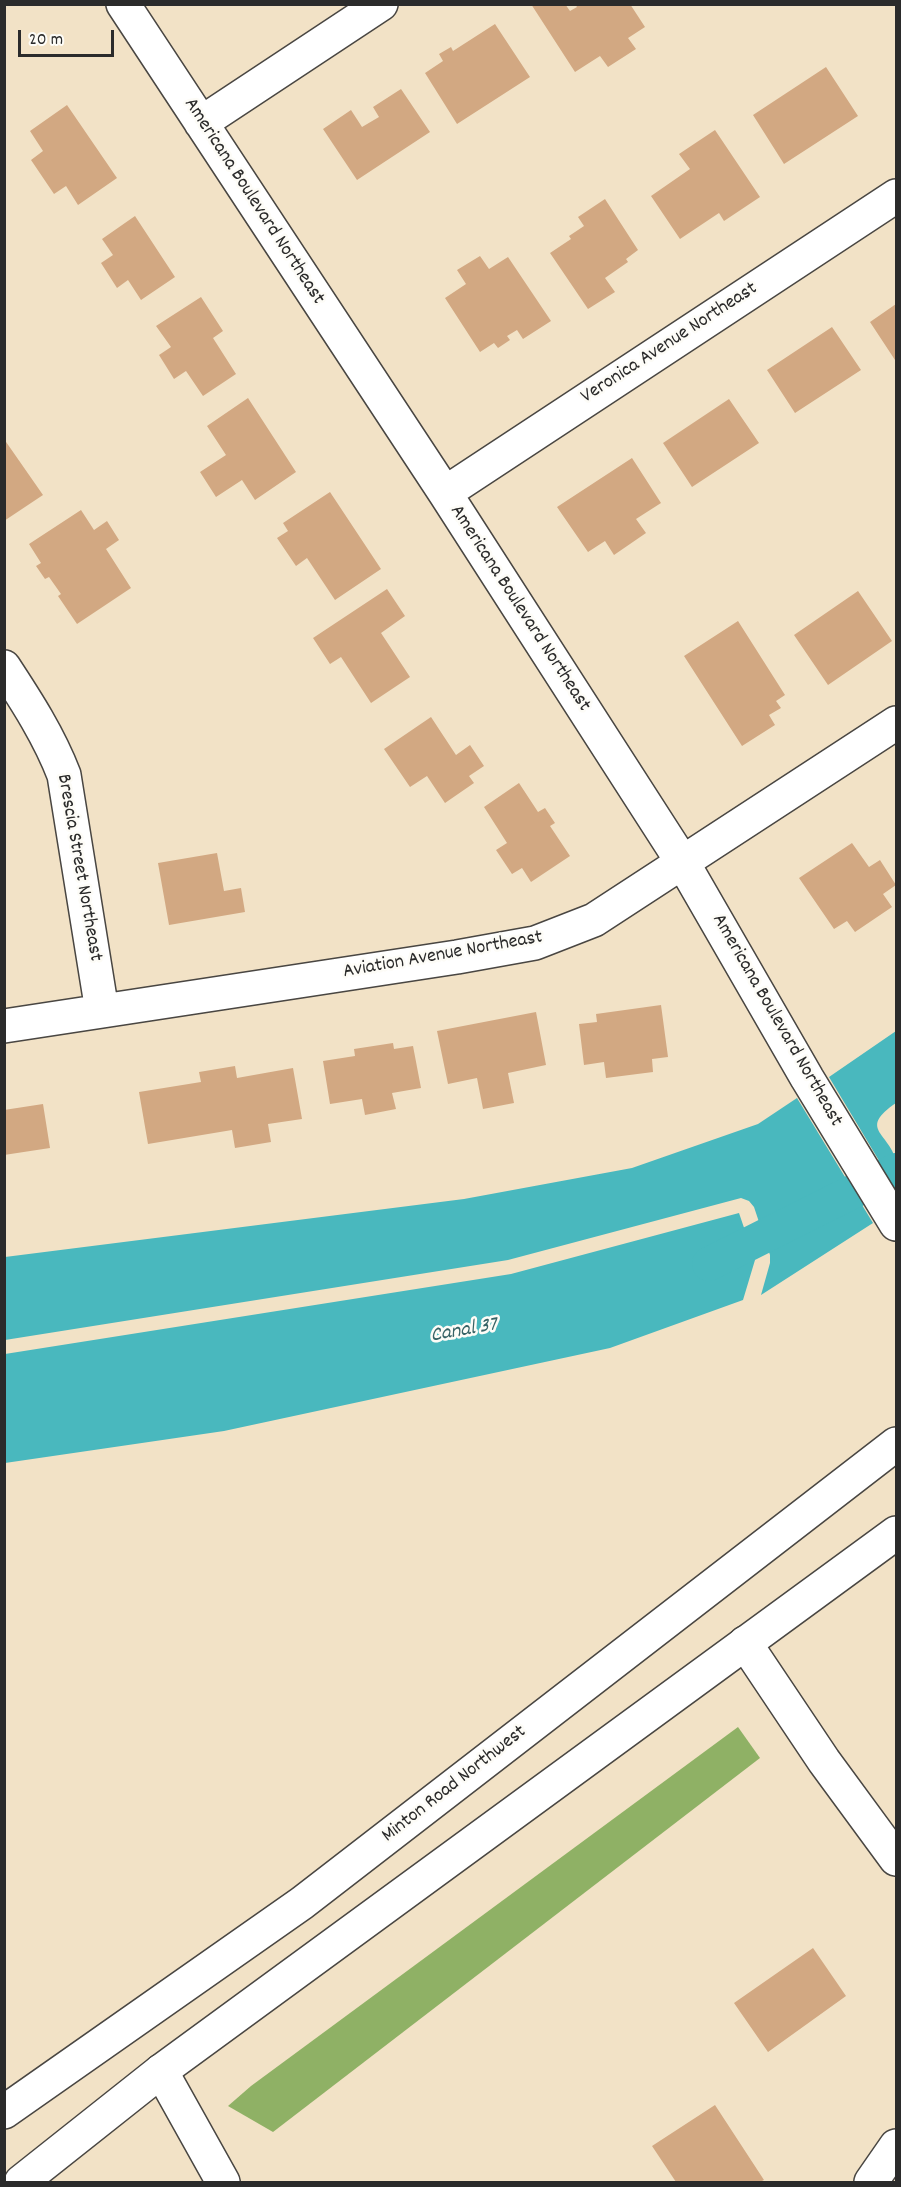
<!DOCTYPE html>
<html>
<head>
<meta charset="utf-8">
<style>
	body { margin:0 }
	#map { position:relative; width:901px; height:2187px; overflow:hidden; background:#f2e2c6; font-family:Dekko,sans-serif }
	canvas { display:block }
	.frame { position:absolute; inset:0; border:6px solid #2b2b2b; pointer-events:none }
	.scale { position:absolute; left:18px; top:30px; width:96px; height:27px; box-sizing:border-box; border:3px solid #2b2b2b; border-top:0; padding-left:8px; font-size:18px; line-height:21px; white-space:nowrap; color:#2b2b2b; -webkit-text-stroke:4px #fdfcf7; paint-order:stroke }
</style>
</head>
<body>
<div id="map">
<canvas width="901" height="2187"></canvas>
<div class="frame"></div>
<div class="scale">20 m</div>
</div>
<script>
const g = document.querySelector('canvas').getContext('2d');
g.lineJoin = 'round';
function paint(path, color) {
  g.fillStyle = color;
  g.fill(path, 'evenodd');
}
function stroke(path, color, width, dash) {
  g.strokeStyle = color;
  g.lineWidth = width;
  g.lineCap = dash ? 'butt' : 'round';
  g.setLineDash(dash || []);
  g.stroke(path);
}
function drawText(font, color, halo, rows, align = 'center') {
  g.font = font + ' Dekko,sans-serif';
  g.lineWidth = 5;
  g.setLineDash([]);
  g.textBaseline = 'middle';
  g.strokeStyle = halo;
  g.fillStyle = color;
  for (const [text, x, y, turn = 0] of rows) {
    g.save();
    g.translate(x, y);
    g.rotate((+turn || 0) * Math.PI / 180);
    g.textAlign = isNaN(turn) ? turn : align;
    if (halo) g.strokeText(text, 0, 0);
    g.fillText(text, 0, 0);
    g.restore();
  }
}
paint(new Path2D(`
	M 738,1727 L 760,1758 L 273,2132 L 228,2106 L 251,2086 Z`), '#8fb165');
paint(new Path2D(`
	M 896,1031 L 896,1103 C 858,1129 888,1132 896,1160 C 899,1168 897,1180 896,1189 L 829,1077 Z
	M 797,1098 L 873,1223 L 761,1295 L 770,1263 L 770,1255 L 754,1207 L 749,1201 L 741,1198 L 508,1260 L 5,1340 L 5,1257 L 464,1199 L 632,1168 L 758,1124 Z
	M 739,1213 L 755,1260 L 743,1300 L 610,1348 L 224,1431 L 5,1463 L 5,1354 L 511,1274 Z`), '#49b8be');
stroke(new Path2D(`
	M 709,1264 L 896,1170`), '#49b8be', 34);
paint(new Path2D(`
	M 531,4 L 565,4 L 570,11 L 577,7 L 575,4 L 630,4 L 645,27 L 628,38 L 636,49 L 608,67 L 600,56 L 575,72 Z
	M 495,24 L 530,77 L 457,124 L 425,73 L 443,61 L 439,54 L 451,47 L 453,51 Z
	M 826,67 L 858,116 L 784,164 L 753,115 Z
	M 401,89 L 430,132 L 357,180 L 323,129 L 351,110 L 362,127 L 379,117 L 373,107 Z
	M 67,105 L 117,178 L 78,205 L 66,186 L 54,194 L 31,160 L 43,151 L 30,131 Z
	M 715,130 L 760,197 L 724,221 L 719,213 L 680,239 L 651,196 L 690,169 L 679,154 Z
	M 605,199 L 638,250 L 626,259 L 628,262 L 605,278 L 615,292 L 588,309 L 550,253 L 571,239 L 569,236 L 584,226 L 578,217 Z
	M 135,216 L 175,277 L 141,300 L 128,280 L 117,288 L 101,263 L 113,255 L 102,239 Z
	M 480,256 L 489,269 L 508,257 L 551,321 L 523,339 L 517,330 L 507,336 L 510,340 L 498,348 L 494,343 L 480,352 L 445,298 L 466,284 L 457,270 Z
	M 201,297 L 223,331 L 213,338 L 236,374 L 203,396 L 186,371 L 174,379 L 159,355 L 171,347 L 156,326 Z
	M 896,304 L 896,359 L 895,360 L 870,322 Z
	M 832,327 L 861,370 L 795,413 L 767,370 Z
	M 248,398 L 296,472 L 255,500 L 242,480 L 216,497 L 200,472 L 226,455 L 207,426 Z
	M 729,399 L 759,443 L 692,487 L 663,443 Z
	M 4,439 L 43,495 L 4,521 Z
	M 632,458 L 661,503 L 636,519 L 646,533 L 614,555 L 605,541 L 588,552 L 557,507 Z
	M 330,492 L 381,569 L 335,600 L 307,558 L 296,566 L 277,538 L 288,531 L 283,523 Z
	M 81,510 L 94,530 L 107,521 L 119,540 L 106,549 L 131,588 L 77,624 L 58,596 L 61,594 L 49,577 L 45,579 L 36,566 L 41,563 L 29,544 Z
	M 387,589 L 405,616 L 381,633 L 410,677 L 371,703 L 341,657 L 330,664 L 313,638 Z
	M 858,591 L 892,641 L 828,685 L 794,635 Z
	M 738,621 L 785,695 L 776,701 L 781,708 L 769,715 L 775,725 L 742,746 L 684,656 Z
	M 431,717 L 456,755 L 470,745 L 484,766 L 469,776 L 474,783 L 445,803 L 427,776 L 410,787 L 384,749 Z
	M 519,783 L 538,812 L 545,808 L 555,823 L 550,826 L 570,856 L 531,882 L 522,868 L 512,874 L 496,850 L 507,843 L 484,807 Z
	M 852,843 L 869,867 L 880,860 L 896,885 L 883,894 L 892,907 L 855,932 L 847,921 L 834,929 L 799,878 Z
	M 217,853 L 224,891 L 241,888 L 245,912 L 169,925 L 158,863 Z
	M 661,1005 L 668,1057 L 652,1059 L 653,1072 L 606,1078 L 604,1062 L 584,1065 L 579,1024 L 597,1022 L 596,1014 Z
	M 536,1012 L 546,1065 L 508,1073 L 514,1103 L 483,1109 L 477,1078 L 448,1084 L 437,1031 Z
	M 393,1043 L 394,1049 L 413,1046 L 421,1088 L 392,1093 L 396,1109 L 365,1115 L 362,1099 L 330,1104 L 323,1061 L 355,1056 L 354,1049 Z
	M 235,1066 L 237,1078 L 293,1068 L 302,1119 L 268,1124 L 271,1142 L 235,1148 L 232,1130 L 148,1144 L 139,1092 L 201,1082 L 199,1072 Z
	M 43,1104 L 50,1148 L 4,1155 L 4,1110 Z
	M 813,1948 L 846,1996 L 768,2052 L 734,2003 Z
	M 715,2105 L 764,2180 L 760,2182 L 676,2182 L 652,2146 Z`), '#d2a882');
const minor = new Path2D(`
	M 123,4 L 445,493 L 683,863 L 807,1078 L 896,1224
	M 201,123 L 381,4
	M 445,493 L 896,196
	M 4,667 C 27,702 49,736 64,775 L 102,1011
	M 4,1026 L 457,957 L 535,943 L 594,920 L 896,723
	M 745,1643 L 824,1761 L 896,1859
	M 161,2071 L 223,2182
	M 871,2182 L 896,2146`);
const major = new Path2D(`
	M 4,2112 L 302,1903 L 896,1444
	M 21,2182 L 161,2071 L 896,1533`);
stroke(minor, '#494642', 36);
stroke(major, '#494642', 36);
stroke(minor, '#fff', 33);
stroke(major, '#fff', 33);
drawText('20px', '#2b2b2b', '#fdfcf7', [
	["Americana Boulevard Northeast",253,202,57],
	["Veronica Avenue Northeast",670,344,-33],
	["Americana Boulevard Northeast",519,609,57],
	["Brescia Street Northeast",78,868,80],
	["Aviation Avenue Northeast",443,956,-10],
	["Americana Boulevard Northeast",776,1021,60],
	["Minton Road Northwest",455,1785,-38]
]);
drawText('italic 21px', '#376366', '#fdfcf7', [
	["Canal 37",464,1332,-10]
]);
</script>
</body>
</html>
